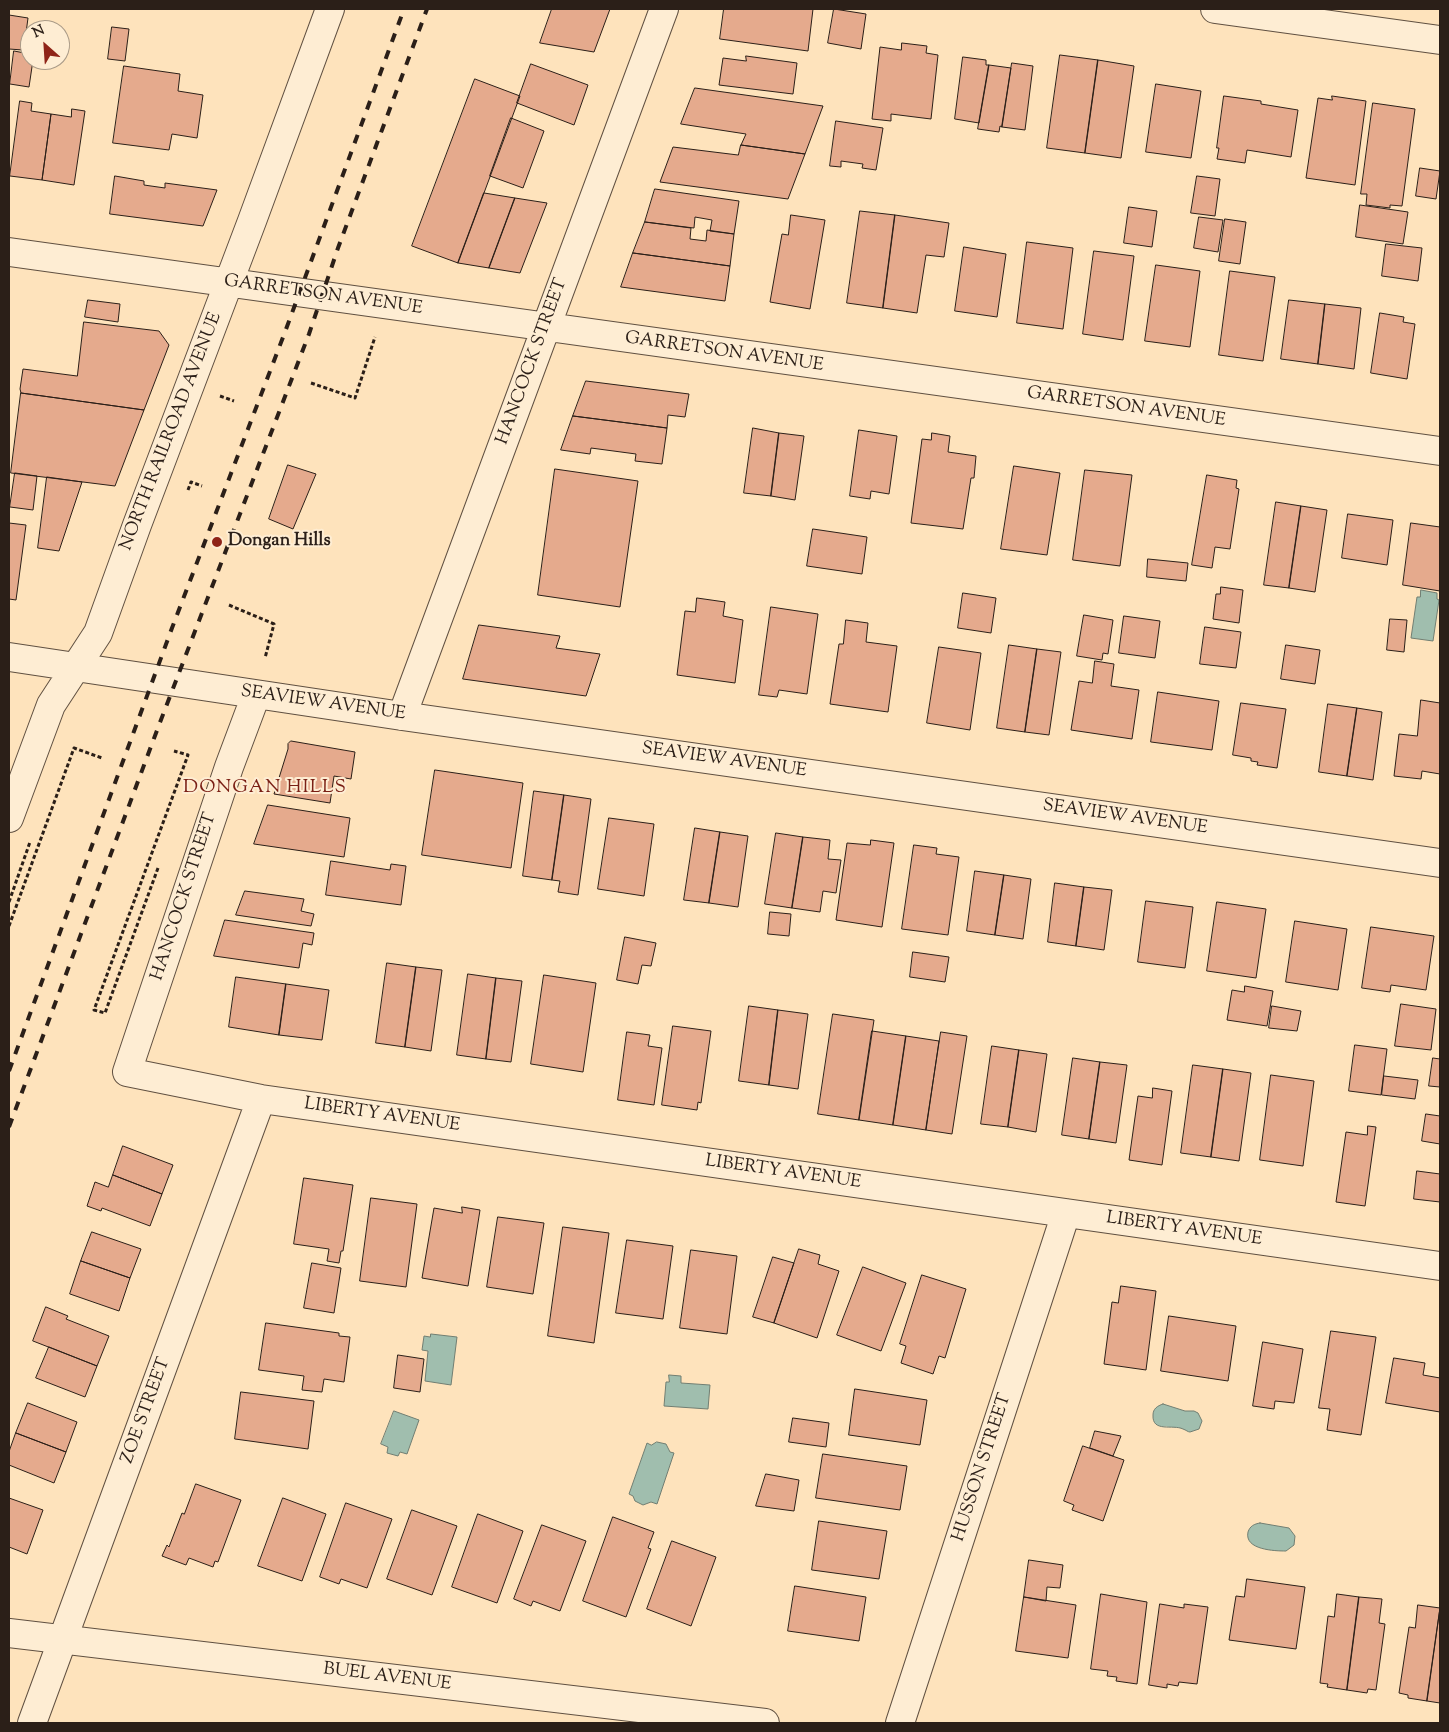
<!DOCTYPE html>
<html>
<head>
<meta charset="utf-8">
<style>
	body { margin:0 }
	#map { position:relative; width:1449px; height:1732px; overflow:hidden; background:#fee3bc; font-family:"Sorts Mill Goudy",serif }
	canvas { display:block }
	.frame { position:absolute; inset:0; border:10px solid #2b1f18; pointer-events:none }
	.north { position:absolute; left:20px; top:20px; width:50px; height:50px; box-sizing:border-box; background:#feedd3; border:1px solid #aa9b88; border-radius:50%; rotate:334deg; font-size:14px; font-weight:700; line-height:20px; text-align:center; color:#2b1f18 }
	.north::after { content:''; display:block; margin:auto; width:18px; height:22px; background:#8f2418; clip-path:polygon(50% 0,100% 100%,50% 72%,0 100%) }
</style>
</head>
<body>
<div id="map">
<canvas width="1449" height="1732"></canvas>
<div class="frame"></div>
<div class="north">N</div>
</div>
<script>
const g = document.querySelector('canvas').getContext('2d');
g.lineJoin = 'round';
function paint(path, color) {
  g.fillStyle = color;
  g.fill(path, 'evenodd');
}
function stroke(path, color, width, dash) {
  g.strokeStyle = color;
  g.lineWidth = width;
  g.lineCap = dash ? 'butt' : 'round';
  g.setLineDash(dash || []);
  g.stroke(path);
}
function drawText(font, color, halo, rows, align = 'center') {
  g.font = font + ' "Sorts Mill Goudy",serif';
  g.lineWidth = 4;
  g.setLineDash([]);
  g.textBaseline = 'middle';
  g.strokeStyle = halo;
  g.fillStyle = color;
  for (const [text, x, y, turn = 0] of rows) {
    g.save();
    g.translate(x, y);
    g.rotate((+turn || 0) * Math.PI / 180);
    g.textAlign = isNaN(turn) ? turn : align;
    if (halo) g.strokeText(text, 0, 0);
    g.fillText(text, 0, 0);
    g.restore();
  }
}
const water = new Path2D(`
	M 1421,590 L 1437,593 L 1437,599 L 1439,600 L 1433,641 L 1411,638 L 1417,597 L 1420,597 Z
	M 431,1334 L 457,1337 L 451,1385 L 425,1381 L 428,1351 L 422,1350 L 424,1336 L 430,1337 Z
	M 669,1375 L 681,1376 L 681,1383 L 710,1385 L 708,1409 L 664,1406 L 666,1382 L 669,1382 Z
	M 1163,1404 L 1185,1411 L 1194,1411 L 1198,1413 L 1202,1421 L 1199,1429 L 1190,1432 C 1188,1432 1186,1430 1183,1429 C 1173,1424 1152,1433 1153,1415 C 1153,1409 1157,1406 1163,1404 Z
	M 394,1411 L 419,1420 L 407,1454 L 400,1452 L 398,1456 L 387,1453 L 388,1447 L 381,1444 Z
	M 657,1442 L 666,1444 L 670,1452 L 674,1453 L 657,1504 L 651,1502 L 643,1505 L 635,1501 L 633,1496 L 629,1494 L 647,1443 L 651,1445 Z
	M 1260,1523 L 1289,1528 L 1295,1536 L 1294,1545 L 1286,1551 C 1275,1551 1244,1550 1248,1532 C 1250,1526 1254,1524 1260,1523 Z`);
paint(water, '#a0beae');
stroke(water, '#717e72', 1);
const building = new Path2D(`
	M 552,9 L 610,9 L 594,52 L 540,43 Z
	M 724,9 L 813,9 L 808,51 L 720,39 Z
	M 834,9 L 866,14 L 861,49 L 828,43 Z
	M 9,15 L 28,18 L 26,33 L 30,34 L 30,49 L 23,48 L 23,50 L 9,49 Z
	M 112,27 L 129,29 L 125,61 L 108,59 Z
	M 902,43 L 927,46 L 926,53 L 938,55 L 931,119 L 891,114 L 891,121 L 872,119 L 880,47 L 901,50 Z
	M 14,51 L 30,54 L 30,60 L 33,60 L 29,87 L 10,84 Z
	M 1060,55 L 1098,60 L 1085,153 L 1047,148 Z
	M 746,56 L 797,63 L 793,94 L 719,85 L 723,58 L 746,61 Z
	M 963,57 L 986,60 L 986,65 L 989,65 L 979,123 L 955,119 Z
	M 1098,60 L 1134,66 L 1121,158 L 1085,153 Z
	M 1012,63 L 1033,66 L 1025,130 L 1002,127 Z
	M 531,64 L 588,85 L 574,125 L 517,103 Z
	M 989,65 L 1011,68 L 1002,127 L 1000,126 L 999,132 L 978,129 Z
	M 124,66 L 180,74 L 178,91 L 203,95 L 197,138 L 172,134 L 169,150 L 113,143 Z
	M 475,79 L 520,96 L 458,263 L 412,246 Z
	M 1156,84 L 1201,91 L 1191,158 L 1146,152 Z
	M 695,88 L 823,106 L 805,154 L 741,145 L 746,134 L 681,124 Z
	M 1224,96 L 1261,101 L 1261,104 L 1298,110 L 1291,157 L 1247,150 L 1245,163 L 1217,159 L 1219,148 L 1217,148 Z
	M 1332,96 L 1366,101 L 1355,185 L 1306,178 L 1318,98 L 1332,100 Z
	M 20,101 L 32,103 L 31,111 L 51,114 L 42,180 L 10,176 Z
	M 1373,103 L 1415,109 L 1402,206 L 1390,205 L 1390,208 L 1366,205 L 1367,194 L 1361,194 Z
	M 72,109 L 85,111 L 74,185 L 42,180 L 51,114 L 71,117 Z
	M 511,118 L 544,131 L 523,188 L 490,176 Z
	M 836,121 L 883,128 L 876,170 L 862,168 L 863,164 L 841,161 L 841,167 L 830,166 Z
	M 741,145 L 805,154 L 788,199 L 660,182 L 673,147 L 738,155 Z
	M 1420,168 L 1440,171 L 1436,199 L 1416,196 Z
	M 115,176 L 144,181 L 144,185 L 165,188 L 165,183 L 217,190 L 203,226 L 110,214 Z
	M 1197,176 L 1220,179 L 1215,216 L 1191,213 Z
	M 655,189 L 739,201 L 734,234 L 710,231 L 712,220 L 695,217 L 694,228 L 645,222 Z
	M 484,193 L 515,198 L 489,268 L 458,263 Z
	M 515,198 L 547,203 L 520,273 L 489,268 Z
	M 1360,205 L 1408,212 L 1403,244 L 1356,237 Z
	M 1129,207 L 1157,211 L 1152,247 L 1124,243 Z
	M 860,211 L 895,215 L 883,308 L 847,303 Z
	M 791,215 L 825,220 L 810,309 L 770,302 L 782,234 L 788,235 Z
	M 895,215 L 949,223 L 944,257 L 926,255 L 917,313 L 883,308 Z
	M 1199,217 L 1223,220 L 1218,252 L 1194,248 Z
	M 1225,219 L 1246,222 L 1240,264 L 1219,261 Z
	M 645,222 L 691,228 L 690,239 L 706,241 L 707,230 L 734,234 L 730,266 L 633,253 Z
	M 1027,242 L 1073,248 L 1063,329 L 1017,323 Z
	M 1386,244 L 1422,248 L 1418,281 L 1382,276 Z
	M 964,247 L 1006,254 L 997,317 L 955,311 Z
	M 1094,251 L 1134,256 L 1123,340 L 1083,334 Z
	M 633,253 L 730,266 L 725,301 L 621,287 Z
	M 1156,265 L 1200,271 L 1190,347 L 1145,341 Z
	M 1230,271 L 1275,277 L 1263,361 L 1219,355 Z
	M 88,300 L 120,304 L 118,322 L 85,317 Z
	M 1289,300 L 1325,304 L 1318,364 L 1281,359 Z
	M 1325,304 L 1361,308 L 1354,369 L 1318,364 Z
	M 1380,313 L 1404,317 L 1403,322 L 1415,324 L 1407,379 L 1371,373 Z
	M 84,322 L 159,331 L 169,345 L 144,410 L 21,393 L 20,389 L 23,369 L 77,376 Z
	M 586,381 L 689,394 L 685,417 L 668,415 L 667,428 L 573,416 Z
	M 21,393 L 144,410 L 115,486 L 11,473 Z
	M 573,416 L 667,428 L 662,464 L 635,461 L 636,454 L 591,448 L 590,454 L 561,450 Z
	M 753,428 L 779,433 L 771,496 L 744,493 Z
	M 859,430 L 897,436 L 889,494 L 871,491 L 870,499 L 850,496 Z
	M 779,433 L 804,436 L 795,500 L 771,496 Z
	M 932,433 L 950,436 L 948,452 L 976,456 L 974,478 L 971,478 L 963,529 L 911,523 L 922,439 L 931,440 Z
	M 288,465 L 316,474 L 293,529 L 269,519 Z
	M 1014,466 L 1060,473 L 1047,555 L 1001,549 Z
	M 555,469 L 638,481 L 620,607 L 538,595 Z
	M 1085,470 L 1132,475 L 1120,566 L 1073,560 Z
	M 15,473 L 37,476 L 33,510 L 10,507 Z
	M 1207,475 L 1237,480 L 1236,488 L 1239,489 L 1230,549 L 1215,547 L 1212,568 L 1192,565 Z
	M 47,477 L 82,482 L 59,551 L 38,548 Z
	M 1276,502 L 1301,506 L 1289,588 L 1264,585 Z
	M 1301,506 L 1327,510 L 1315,592 L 1289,588 Z
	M 1348,514 L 1393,520 L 1387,565 L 1342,558 Z
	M 9,523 L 26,525 L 16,600 L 9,599 Z
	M 1411,523 L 1440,527 L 1440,591 L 1403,585 Z
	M 813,529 L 867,537 L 862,574 L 807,566 Z
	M 1148,559 L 1188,563 L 1186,581 L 1147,577 Z
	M 1221,587 L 1243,590 L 1239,623 L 1213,619 L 1216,594 L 1220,594 Z
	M 963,593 L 996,598 L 991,633 L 958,628 Z
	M 697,598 L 725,602 L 723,616 L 743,620 L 735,683 L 677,675 L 685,611 L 695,612 Z
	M 771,607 L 818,614 L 807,694 L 779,690 L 777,697 L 759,695 Z
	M 1084,615 L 1113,620 L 1108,654 L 1103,653 L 1102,660 L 1077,656 Z
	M 1124,616 L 1160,621 L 1155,658 L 1119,653 Z
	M 1390,619 L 1407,620 L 1404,652 L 1387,650 Z
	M 846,620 L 868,623 L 866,642 L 897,646 L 888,712 L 830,704 L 839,644 L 843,644 Z
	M 479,625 L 560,636 L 556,648 L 600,654 L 586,696 L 463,679 Z
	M 1205,627 L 1241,632 L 1236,668 L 1200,664 Z
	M 1009,645 L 1037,649 L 1025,732 L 997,728 Z
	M 1286,645 L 1320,650 L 1315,684 L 1281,679 Z
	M 939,647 L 981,653 L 970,730 L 927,723 Z
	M 1037,649 L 1061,652 L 1049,735 L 1025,732 Z
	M 1095,661 L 1114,664 L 1111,686 L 1139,690 L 1132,739 L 1071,730 L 1079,681 L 1092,683 Z
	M 1158,692 L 1219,701 L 1212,750 L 1151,742 Z
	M 1421,700 L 1440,703 L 1440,774 L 1422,771 L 1421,779 L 1394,776 L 1399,734 L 1417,736 Z
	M 1241,703 L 1286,709 L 1277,768 L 1257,765 L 1258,762 L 1251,761 L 1251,758 L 1233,755 Z
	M 1328,704 L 1357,708 L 1347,776 L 1319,772 Z
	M 1357,708 L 1382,712 L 1373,780 L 1347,776 Z
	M 291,741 L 355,752 L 351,779 L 334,776 L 330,803 L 274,794 L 288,749 L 288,744 Z
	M 435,770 L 523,783 L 511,868 L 422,855 Z
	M 534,791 L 564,795 L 552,880 L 523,876 Z
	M 564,795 L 591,799 L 578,895 L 558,892 L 560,881 L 552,880 Z
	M 268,805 L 350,818 L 344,857 L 254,844 Z
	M 609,818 L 654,824 L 644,896 L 598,889 Z
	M 695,828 L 720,832 L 709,903 L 684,900 Z
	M 720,832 L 748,836 L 738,907 L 709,903 Z
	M 776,833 L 803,837 L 792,908 L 765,904 Z
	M 803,837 L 830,840 L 828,859 L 841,860 L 836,893 L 823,891 L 820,912 L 792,908 Z
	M 871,840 L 894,843 L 882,927 L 836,920 L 847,843 L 870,845 Z
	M 914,845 L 937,848 L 936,854 L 959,857 L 948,935 L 902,929 Z
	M 331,861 L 390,870 L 391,864 L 406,866 L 401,905 L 326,895 Z
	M 975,871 L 1004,875 L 995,935 L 967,931 Z
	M 1004,875 L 1031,879 L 1023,939 L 995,935 Z
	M 1055,883 L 1084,887 L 1076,946 L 1048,942 Z
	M 1084,887 L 1112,890 L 1104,950 L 1076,946 Z
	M 245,891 L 304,899 L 301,911 L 314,914 L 311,926 L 236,915 Z
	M 1146,901 L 1193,907 L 1185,968 L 1138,962 Z
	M 1217,902 L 1266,909 L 1256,978 L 1207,971 Z
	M 770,912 L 791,914 L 789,936 L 768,934 Z
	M 225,920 L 314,933 L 312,945 L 303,943 L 299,968 L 214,956 Z
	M 1295,921 L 1347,929 L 1338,990 L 1286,982 Z
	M 1371,927 L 1434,936 L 1426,990 L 1391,985 L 1390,992 L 1362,988 Z
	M 625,937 L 656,943 L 651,966 L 642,965 L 638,984 L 617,980 Z
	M 913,952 L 949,957 L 945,982 L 910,977 Z
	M 387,963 L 416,967 L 405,1047 L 376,1043 Z
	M 416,967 L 442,970 L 431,1051 L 405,1047 Z
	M 468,974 L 496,978 L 486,1059 L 457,1055 Z
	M 544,975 L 596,983 L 583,1072 L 531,1064 Z
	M 236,977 L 286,984 L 279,1035 L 229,1027 Z
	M 496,978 L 522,981 L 511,1062 L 486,1059 Z
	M 286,984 L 329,990 L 322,1040 L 279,1035 Z
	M 1245,986 L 1273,991 L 1267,1026 L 1227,1020 L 1232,990 L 1244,992 Z
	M 1401,1004 L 1436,1009 L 1431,1050 L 1395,1046 Z
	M 749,1006 L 778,1010 L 769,1085 L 739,1081 Z
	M 1272,1006 L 1301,1011 L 1297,1031 L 1269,1028 Z
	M 778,1010 L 808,1014 L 798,1089 L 769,1085 Z
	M 833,1014 L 874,1020 L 859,1120 L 818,1114 Z
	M 673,1026 L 711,1031 L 701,1103 L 698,1102 L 697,1110 L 662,1105 Z
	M 872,1031 L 906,1036 L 893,1125 L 859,1120 Z
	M 627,1032 L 650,1035 L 648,1046 L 662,1048 L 654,1105 L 618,1100 Z
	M 941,1032 L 967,1036 L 952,1134 L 926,1130 Z
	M 906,1036 L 939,1041 L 926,1130 L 893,1125 Z
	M 1355,1045 L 1387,1049 L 1381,1095 L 1349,1091 Z
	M 992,1046 L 1019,1050 L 1008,1127 L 981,1124 Z
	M 1019,1050 L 1047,1054 L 1036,1132 L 1008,1127 Z
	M 1073,1058 L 1100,1062 L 1089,1139 L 1062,1135 Z
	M 1433,1058 L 1440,1059 L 1440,1087 L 1429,1086 Z
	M 1100,1062 L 1127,1065 L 1116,1143 L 1089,1139 Z
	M 1193,1065 L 1223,1069 L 1211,1157 L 1181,1153 Z
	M 1223,1069 L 1251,1073 L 1239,1161 L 1211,1157 Z
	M 1271,1075 L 1314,1081 L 1303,1166 L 1260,1160 Z
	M 1384,1076 L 1418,1080 L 1415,1099 L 1382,1095 Z
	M 1153,1088 L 1172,1091 L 1162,1165 L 1129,1160 L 1138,1096 L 1152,1098 Z
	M 1426,1114 L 1440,1116 L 1440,1144 L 1422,1141 Z
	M 1368,1126 L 1376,1127 L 1365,1206 L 1336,1202 L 1346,1132 L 1367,1135 Z
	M 123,1146 L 173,1165 L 162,1194 L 113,1175 Z
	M 1417,1171 L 1440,1174 L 1440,1202 L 1414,1199 Z
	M 113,1175 L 162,1194 L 150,1226 L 102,1208 L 101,1211 L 87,1206 L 95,1182 L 108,1187 Z
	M 304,1178 L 353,1185 L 343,1251 L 341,1251 L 339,1263 L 327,1261 L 329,1249 L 294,1244 Z
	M 371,1198 L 417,1204 L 406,1287 L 360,1281 Z
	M 462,1207 L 480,1210 L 468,1286 L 422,1278 L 434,1208 L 462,1213 Z
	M 498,1217 L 544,1223 L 533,1294 L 487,1287 Z
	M 563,1227 L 609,1233 L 594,1343 L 548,1336 Z
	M 92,1232 L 141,1249 L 130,1278 L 81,1261 Z
	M 627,1240 L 673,1246 L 663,1319 L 616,1313 Z
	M 799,1249 L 820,1255 L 818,1264 L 839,1271 L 817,1338 L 774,1323 Z
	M 691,1250 L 737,1256 L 727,1334 L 680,1328 Z
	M 773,1257 L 794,1263 L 774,1323 L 753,1317 Z
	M 81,1261 L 130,1278 L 119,1311 L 70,1294 Z
	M 312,1263 L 341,1268 L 334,1313 L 304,1308 Z
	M 863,1267 L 906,1283 L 881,1351 L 837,1335 Z
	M 922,1275 L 966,1289 L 945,1358 L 939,1356 L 933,1374 L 901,1363 L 906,1346 L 900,1344 Z
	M 1121,1286 L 1156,1291 L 1146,1370 L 1104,1364 L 1112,1302 L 1118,1303 Z
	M 46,1307 L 68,1316 L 66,1319 L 109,1336 L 97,1366 L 33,1341 Z
	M 1169,1316 L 1236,1326 L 1228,1381 L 1161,1371 Z
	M 266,1323 L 339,1333 L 339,1336 L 350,1337 L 344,1382 L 324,1379 L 322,1392 L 302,1390 L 304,1376 L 259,1370 Z
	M 1331,1331 L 1376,1337 L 1361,1435 L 1327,1430 L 1330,1409 L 1319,1408 Z
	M 1263,1342 L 1303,1349 L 1294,1403 L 1275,1401 L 1274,1409 L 1253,1406 Z
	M 49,1347 L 97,1366 L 85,1397 L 36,1378 Z
	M 398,1355 L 424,1359 L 420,1392 L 394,1388 Z
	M 1394,1358 L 1425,1363 L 1423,1375 L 1440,1378 L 1440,1412 L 1386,1403 Z
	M 855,1389 L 927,1400 L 920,1445 L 849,1435 Z
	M 241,1392 L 314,1401 L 308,1449 L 235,1439 Z
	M 28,1403 L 77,1422 L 66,1452 L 16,1433 Z
	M 793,1418 L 829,1423 L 826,1447 L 789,1442 Z
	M 1095,1431 L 1121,1436 L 1113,1456 L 1090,1448 Z
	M 16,1433 L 66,1452 L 54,1483 L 9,1465 L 9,1452 Z
	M 1083,1446 L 1124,1460 L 1103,1521 L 1072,1510 L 1074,1505 L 1064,1501 Z
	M 823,1454 L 907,1466 L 900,1510 L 816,1498 Z
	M 766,1474 L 799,1480 L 794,1511 L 756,1506 Z
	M 196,1484 L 241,1500 L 218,1562 L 215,1561 L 213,1567 L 189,1558 L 186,1565 L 162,1556 L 167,1545 L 169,1547 L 182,1513 L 184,1514 Z
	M 9,1498 L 43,1510 L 27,1554 L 9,1547 Z
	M 283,1498 L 326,1514 L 302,1581 L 258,1566 Z
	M 346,1503 L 392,1519 L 367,1588 L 341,1579 L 339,1584 L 320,1577 Z
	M 412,1510 L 457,1526 L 432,1595 L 387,1579 Z
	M 478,1514 L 523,1531 L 497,1603 L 452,1587 Z
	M 613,1517 L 654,1532 L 648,1548 L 651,1549 L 626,1617 L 583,1601 Z
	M 819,1521 L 887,1531 L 879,1579 L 812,1570 Z
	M 542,1525 L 586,1541 L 560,1611 L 533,1601 L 531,1606 L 514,1599 Z
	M 672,1541 L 716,1557 L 691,1626 L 647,1609 Z
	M 1029,1560 L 1063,1565 L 1060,1588 L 1047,1587 L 1046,1601 L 1024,1597 Z
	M 1247,1579 L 1305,1587 L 1296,1649 L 1229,1640 L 1236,1596 L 1244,1597 Z
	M 795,1586 L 866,1597 L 859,1641 L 788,1631 Z
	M 1101,1594 L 1147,1602 L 1137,1684 L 1116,1681 L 1117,1677 L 1107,1676 L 1108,1671 L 1091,1669 Z
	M 1337,1594 L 1359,1597 L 1347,1690 L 1327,1687 L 1328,1684 L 1320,1683 L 1328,1616 L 1334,1617 Z
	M 1024,1597 L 1076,1605 L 1068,1658 L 1016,1651 Z
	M 1359,1597 L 1382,1599 L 1379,1623 L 1385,1624 L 1376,1690 L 1368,1689 L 1367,1693 L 1347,1690 Z
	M 1160,1604 L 1184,1608 L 1184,1604 L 1208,1607 L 1197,1684 L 1179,1682 L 1178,1686 L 1167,1684 L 1167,1688 L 1149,1685 Z
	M 1418,1605 L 1440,1608 L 1427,1701 L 1408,1698 L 1408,1695 L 1399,1693 L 1409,1627 L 1415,1628 Z
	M 1440,1608 L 1440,1703 L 1427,1701 Z`);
paint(building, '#e5aa8d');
stroke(building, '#2b1f18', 1);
const minor = new Path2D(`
	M 1215,9 L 1440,40
	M 9,252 L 1440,451
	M 9,657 L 402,716 L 1440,863
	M 256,695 L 229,767 L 127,1072 L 261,1099 L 1440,1266
	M 402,716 L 664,9
	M 9,818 L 51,705 L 98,633 L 137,525 L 252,221 L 330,9
	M 32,1723 L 261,1099
	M 900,1723 L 1066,1213`);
const tertiary = new Path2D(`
	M 9,1633 L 765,1723`);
stroke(minor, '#605041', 30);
stroke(tertiary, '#605041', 30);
stroke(new Path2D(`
	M 311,383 L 355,398 L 375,337
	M 220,396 L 234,401
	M 188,490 L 191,482 L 202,486
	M 229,605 L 274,624 L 265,658
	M 158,868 L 105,1013 L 94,1010 L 188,755 L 174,751
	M 9,902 L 30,842
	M 9,926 L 74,748 L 102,758`), '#2b1f18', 3, [4, 2.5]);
stroke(minor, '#feedd3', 28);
stroke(tertiary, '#feedd3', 28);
stroke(new Path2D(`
	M 9,1071 L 172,628 L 285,332 L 404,9
	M 9,1127 L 159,725 L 309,334 L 338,248 L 427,9`), '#2b1f18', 4, [9, 9]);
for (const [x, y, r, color] of [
	[217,542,6,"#8f2418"]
]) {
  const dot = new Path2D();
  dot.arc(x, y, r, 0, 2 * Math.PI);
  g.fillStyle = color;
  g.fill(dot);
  stroke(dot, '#feedd3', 2);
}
drawText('18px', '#2b1f18', '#feedd3', [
	["GARRETSON AVENUE",323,296,8],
	["GARRETSON AVENUE",724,353,8],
	["HANCOCK STREET",533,362,-70],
	["GARRETSON AVENUE",1126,408,8],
	["NORTH RAILROAD AVENUE",172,432,-69],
	["SEAVIEW AVENUE",323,704,8],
	["SEAVIEW AVENUE",724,761,8],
	["SEAVIEW AVENUE",1125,818,8],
	["HANCOCK STREET",185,897,-72],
	["LIBERTY AVENUE",382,1116,8],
	["LIBERTY AVENUE",783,1173,8],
	["LIBERTY AVENUE",1184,1230,8],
	["ZOE STREET",147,1411,-70],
	["HUSSON STREET",983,1468,-72],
	["BUEL AVENUE",387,1678,7]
]);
drawText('bold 18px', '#2b1f18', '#feedd3', [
	["Dongan Hills",228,542]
], 'left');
g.letterSpacing = '1px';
drawText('19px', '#7a1f14', '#feedd3', [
	["DONGAN HILLS",265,789]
]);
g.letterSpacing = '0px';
</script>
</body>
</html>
